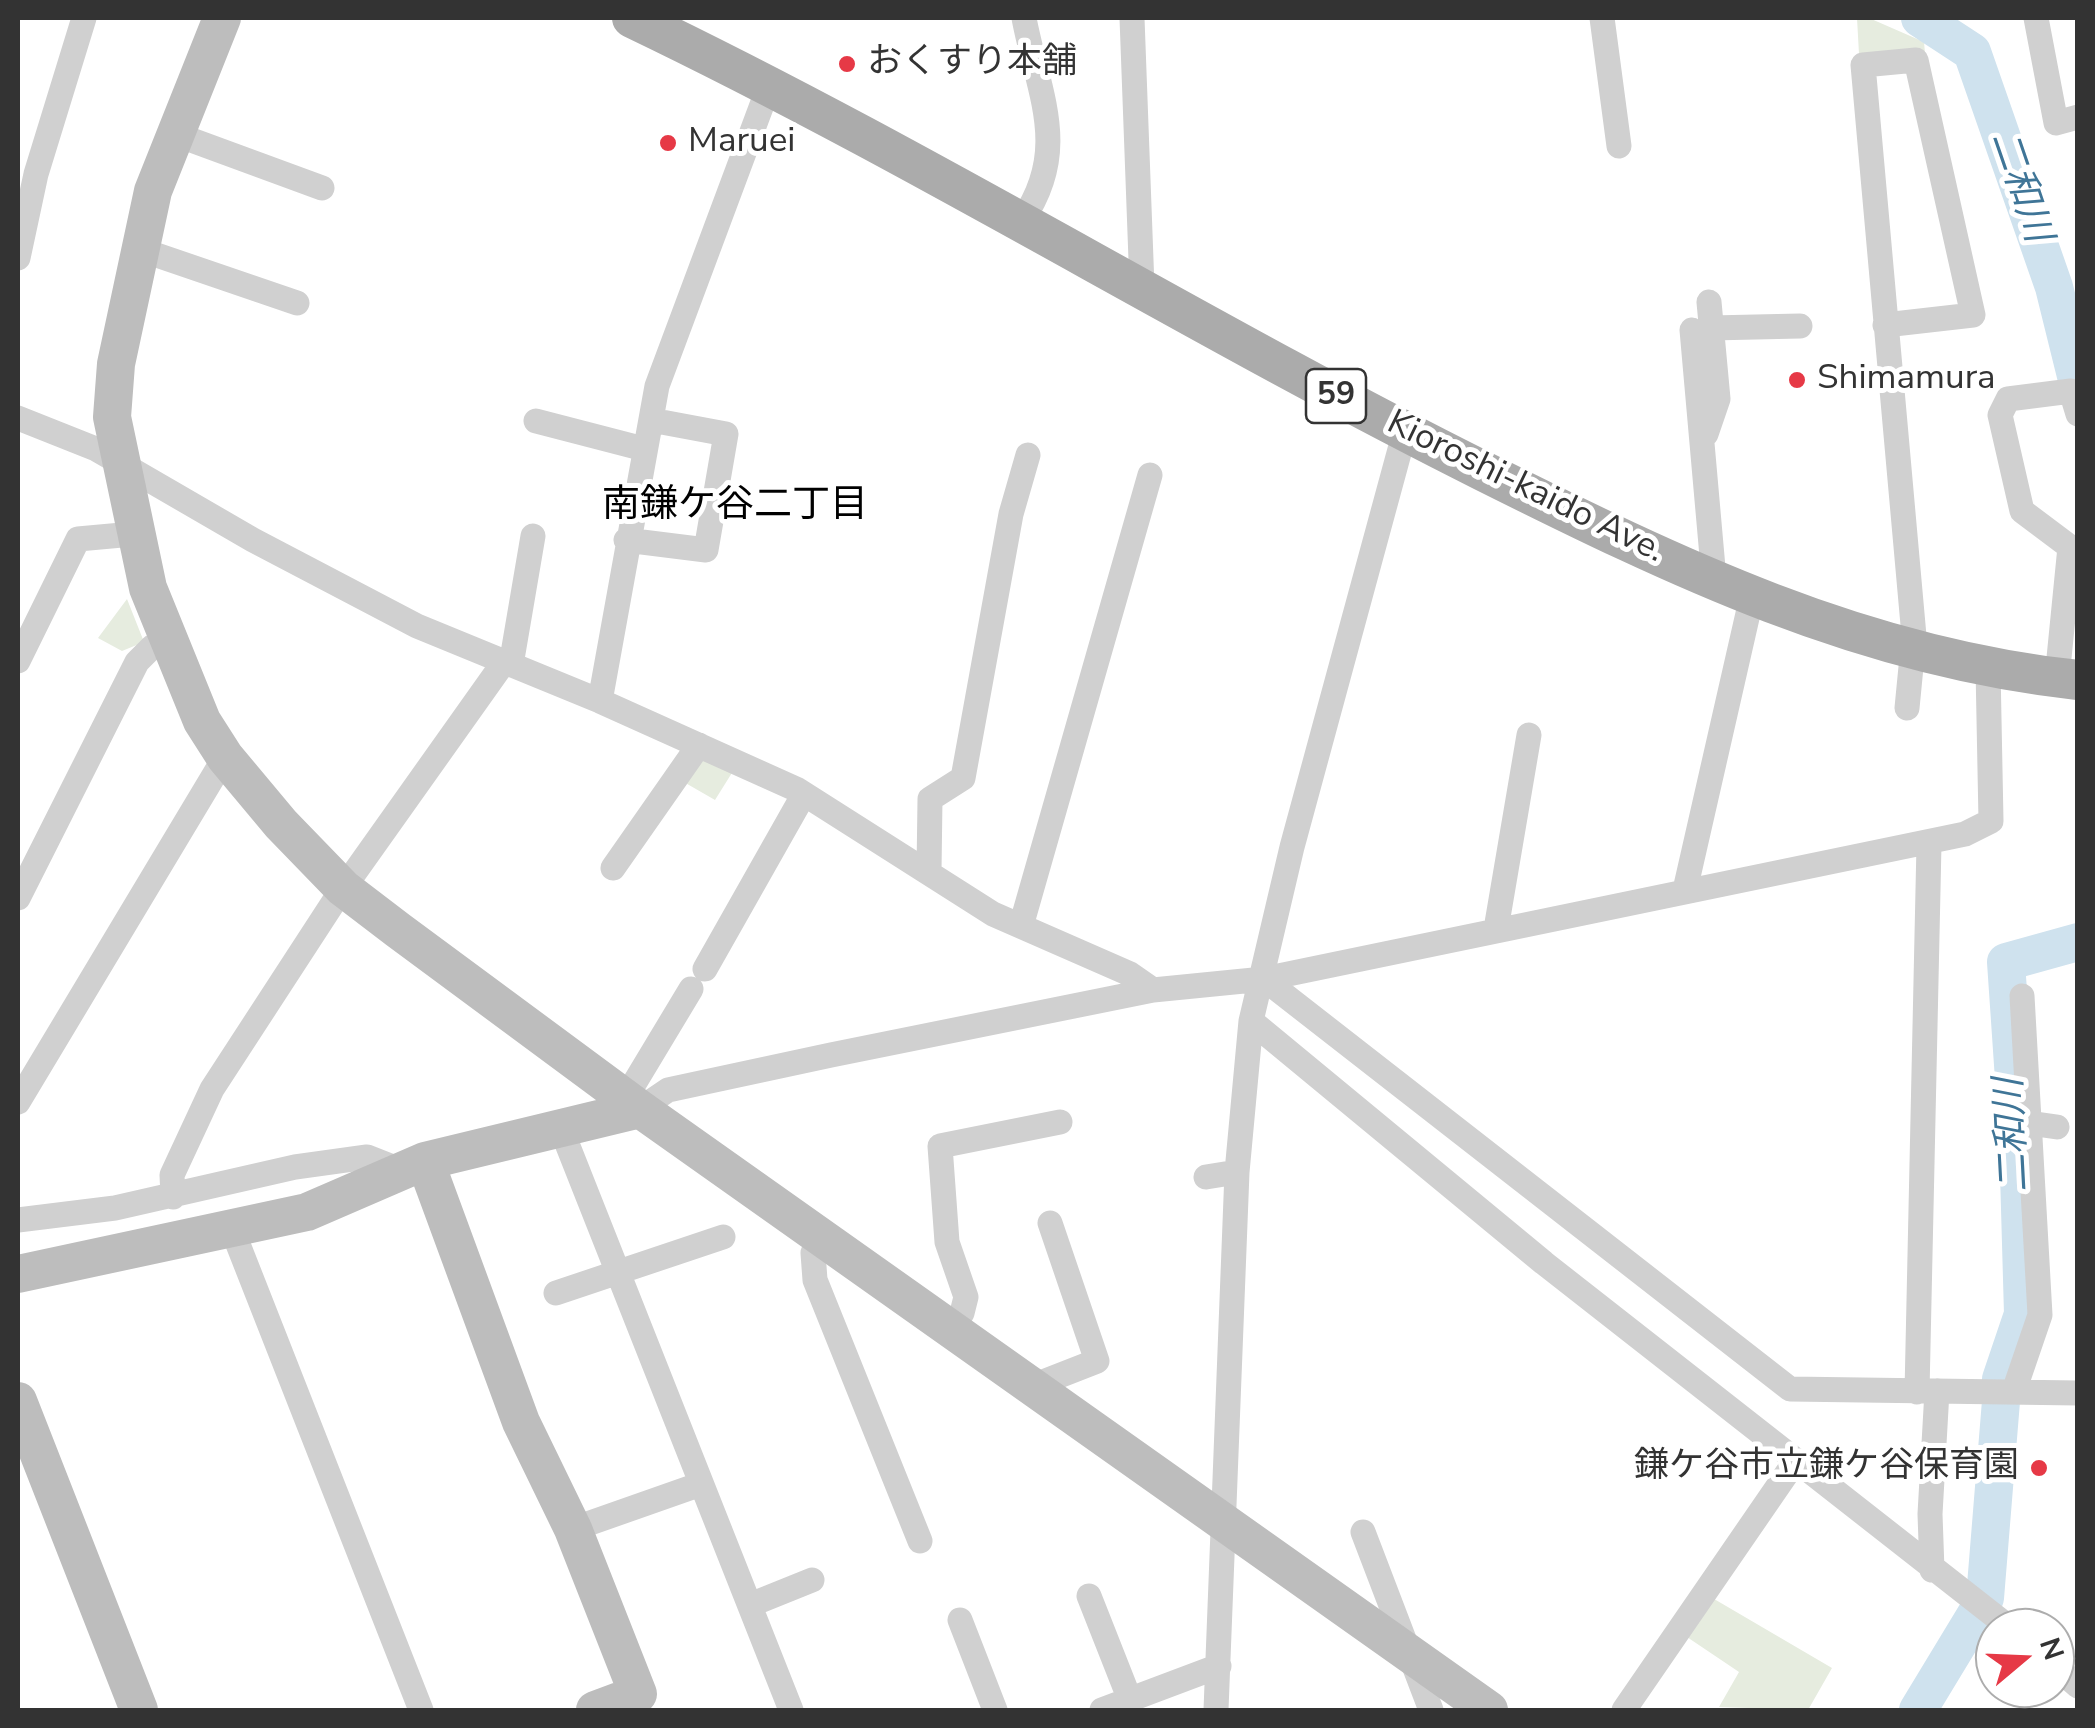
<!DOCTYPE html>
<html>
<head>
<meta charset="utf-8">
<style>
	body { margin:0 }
	#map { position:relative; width:2095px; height:1728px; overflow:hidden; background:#fff; font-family:"Nunito Sans",sans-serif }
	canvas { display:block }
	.frame { position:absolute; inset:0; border:20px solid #333; pointer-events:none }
	.north { position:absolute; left:1975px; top:1608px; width:100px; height:100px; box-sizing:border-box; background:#fff; border:2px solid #adadad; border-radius:50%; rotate:71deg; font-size:28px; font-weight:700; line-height:40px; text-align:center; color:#333 }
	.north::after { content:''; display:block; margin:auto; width:35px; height:45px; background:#e63946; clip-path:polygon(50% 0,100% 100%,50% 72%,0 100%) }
</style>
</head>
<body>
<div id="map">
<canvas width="2095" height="1728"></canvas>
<div class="frame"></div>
<div class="north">N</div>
</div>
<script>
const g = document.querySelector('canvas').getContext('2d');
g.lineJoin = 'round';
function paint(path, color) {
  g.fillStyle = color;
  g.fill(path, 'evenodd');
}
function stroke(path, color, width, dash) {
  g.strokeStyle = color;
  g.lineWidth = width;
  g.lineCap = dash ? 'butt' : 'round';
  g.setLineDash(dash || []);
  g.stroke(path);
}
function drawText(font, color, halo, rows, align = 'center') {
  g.font = font + ' "Nunito Sans","Noto Sans JP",sans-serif';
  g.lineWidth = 10;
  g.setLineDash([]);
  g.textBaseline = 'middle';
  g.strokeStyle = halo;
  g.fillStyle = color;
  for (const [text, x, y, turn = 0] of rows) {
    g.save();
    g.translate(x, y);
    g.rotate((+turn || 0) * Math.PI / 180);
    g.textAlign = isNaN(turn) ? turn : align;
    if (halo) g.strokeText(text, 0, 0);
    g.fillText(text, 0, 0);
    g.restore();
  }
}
paint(new Path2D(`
	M 1857,18 L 1869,18 L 1924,42 L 1925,53 L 1859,54 Z
	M 127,599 L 144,642 L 122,651 L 98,638 Z
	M 704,760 L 735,768 L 715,800 L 682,781 L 692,765 Z
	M 1709,1596 L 1832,1668 L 1808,1710 L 1719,1707 L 1739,1672 L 1684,1635 Z`), '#e6ecdf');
stroke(new Path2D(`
	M 1920,18 L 1972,52 L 2054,287 L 2078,384
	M 2001,1379 L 2023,1314 L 2018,1138 L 2006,962 L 2078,942
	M 1985,1598 L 2001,1401
	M 1918,1710 L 1978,1611`), '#cfe2ee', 38);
stroke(new Path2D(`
	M 1132,18 L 1142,287
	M 1602,18 L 1619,146
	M 2036,18 L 2056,123 L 2078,117
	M 175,134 L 322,188
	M 1022,220 C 1071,149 1038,93 1024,18
	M 139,249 L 297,303
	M 18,258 L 36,174 L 84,18
	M 1885,325 L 1973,315 L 1916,60 L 1863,65 L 1914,636 L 1907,708
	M 1711,328 L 1800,326
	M 1692,330 L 1714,579
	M 18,418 L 96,449 L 253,540 L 417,626 L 600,701 L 798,790 L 993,914 L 1130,974 L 1153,990
	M 536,421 L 644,449
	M 1706,434 L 1718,399 L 1709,302
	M 626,540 L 706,550 L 726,434 L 651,420
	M 2070,547 L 2022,511 L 2000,415 L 2008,399 L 2071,391 L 2078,414
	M 18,661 L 78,539 L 133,534
	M 511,665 L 533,536
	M 2057,678 L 2070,547
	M 600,701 L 657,386 L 769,86
	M 613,868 L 699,745
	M 929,871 L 930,799 L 963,778 L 1011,514 L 1028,455
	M 1685,890 L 1752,596
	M 18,898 L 137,662 L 152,647 L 168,642
	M 1021,926 L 1150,475
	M 1496,929 L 1529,735
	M 705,969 L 804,794
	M 1264,979 L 1790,1389 L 2078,1393
	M 1251,1021 L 1544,1263 L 2010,1628
	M 626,1097 L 691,989
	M 18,1102 L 225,757
	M 640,1109 L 668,1090 L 831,1055 L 1153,990 L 1264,979 L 1965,834 L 1991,821 L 1988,668
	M 2029,1123 L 2057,1127
	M 562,1131 L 791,1710
	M 1206,1177 L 1237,1172
	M 173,1197 L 172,1175 L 212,1089 L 335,900 L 504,662
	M 18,1220 L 115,1208 L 295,1167 L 367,1157 L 400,1170
	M 232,1229 L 421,1710
	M 830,1242 L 813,1253 L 815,1280 L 920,1541
	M 556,1293 L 723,1237
	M 951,1328 L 962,1313 L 966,1297 L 947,1242 L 940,1146 L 1060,1122
	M 1033,1386 L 1097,1361 L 1050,1223
	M 2014,1391 L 2040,1315 L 2022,996
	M 1917,1392 L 1929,844
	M 573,1529 L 701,1484
	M 1363,1532 L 1431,1710
	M 1932,1570 L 1930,1514 L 1937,1391
	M 1089,1596 L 1130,1700
	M 750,1605 L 812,1580
	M 960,1620 L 995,1710
	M 2055,1666 L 2078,1686
	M 1102,1710 L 1219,1666
	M 1216,1710 L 1237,1172 L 1251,1021 L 1292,847 L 1405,431
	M 1624,1710 L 1794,1463`), '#d0d0d0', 25);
stroke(new Path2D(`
	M 222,18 L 153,191 L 116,364 L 112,417 L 148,588 L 202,721 L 225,757 L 281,824 L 343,888 L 398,930 L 640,1109 L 1489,1710
	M 425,1161 L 521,1422 L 573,1529 L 638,1694 L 595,1710
	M 18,1274 L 307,1212 L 425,1161 L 640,1109
	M 18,1401 L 139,1710`), '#bdbdbd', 38);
stroke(new Path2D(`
	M 632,18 C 922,157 1195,327 1483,471 C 1675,567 1861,657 2078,680`), '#ababab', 40);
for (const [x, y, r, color] of [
	[847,64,10,"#e63946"],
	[668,143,10,"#e63946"],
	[1797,380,10,"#e63946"],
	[2039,1468,10,"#e63946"]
]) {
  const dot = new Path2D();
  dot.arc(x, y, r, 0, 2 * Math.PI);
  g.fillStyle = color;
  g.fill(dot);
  stroke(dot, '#fff', 4);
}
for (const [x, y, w] of [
	[1336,396,60]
]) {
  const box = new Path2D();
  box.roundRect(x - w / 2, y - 27, w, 54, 8);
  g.fillStyle = '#fff';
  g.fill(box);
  stroke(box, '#333', 2.5);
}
drawText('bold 32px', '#333', null, [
	["59",1336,396]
]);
drawText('35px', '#333', '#fff', [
	["おくすり本舗",867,64],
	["Maruei",688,143],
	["Shimamura",1817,380],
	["鎌ケ谷市立鎌ケ谷保育園",2019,1468,"right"]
], 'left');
drawText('35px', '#333', '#fff', [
	["Kioroshi-kaido Ave.",1525,488,26]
]);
drawText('italic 38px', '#3f7597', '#fff', [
	["二和川",2019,187,71],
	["二和川",2014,1135,-93]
]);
drawText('38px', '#000', '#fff', [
	["南鎌ケ谷二丁目",735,507]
]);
</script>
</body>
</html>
